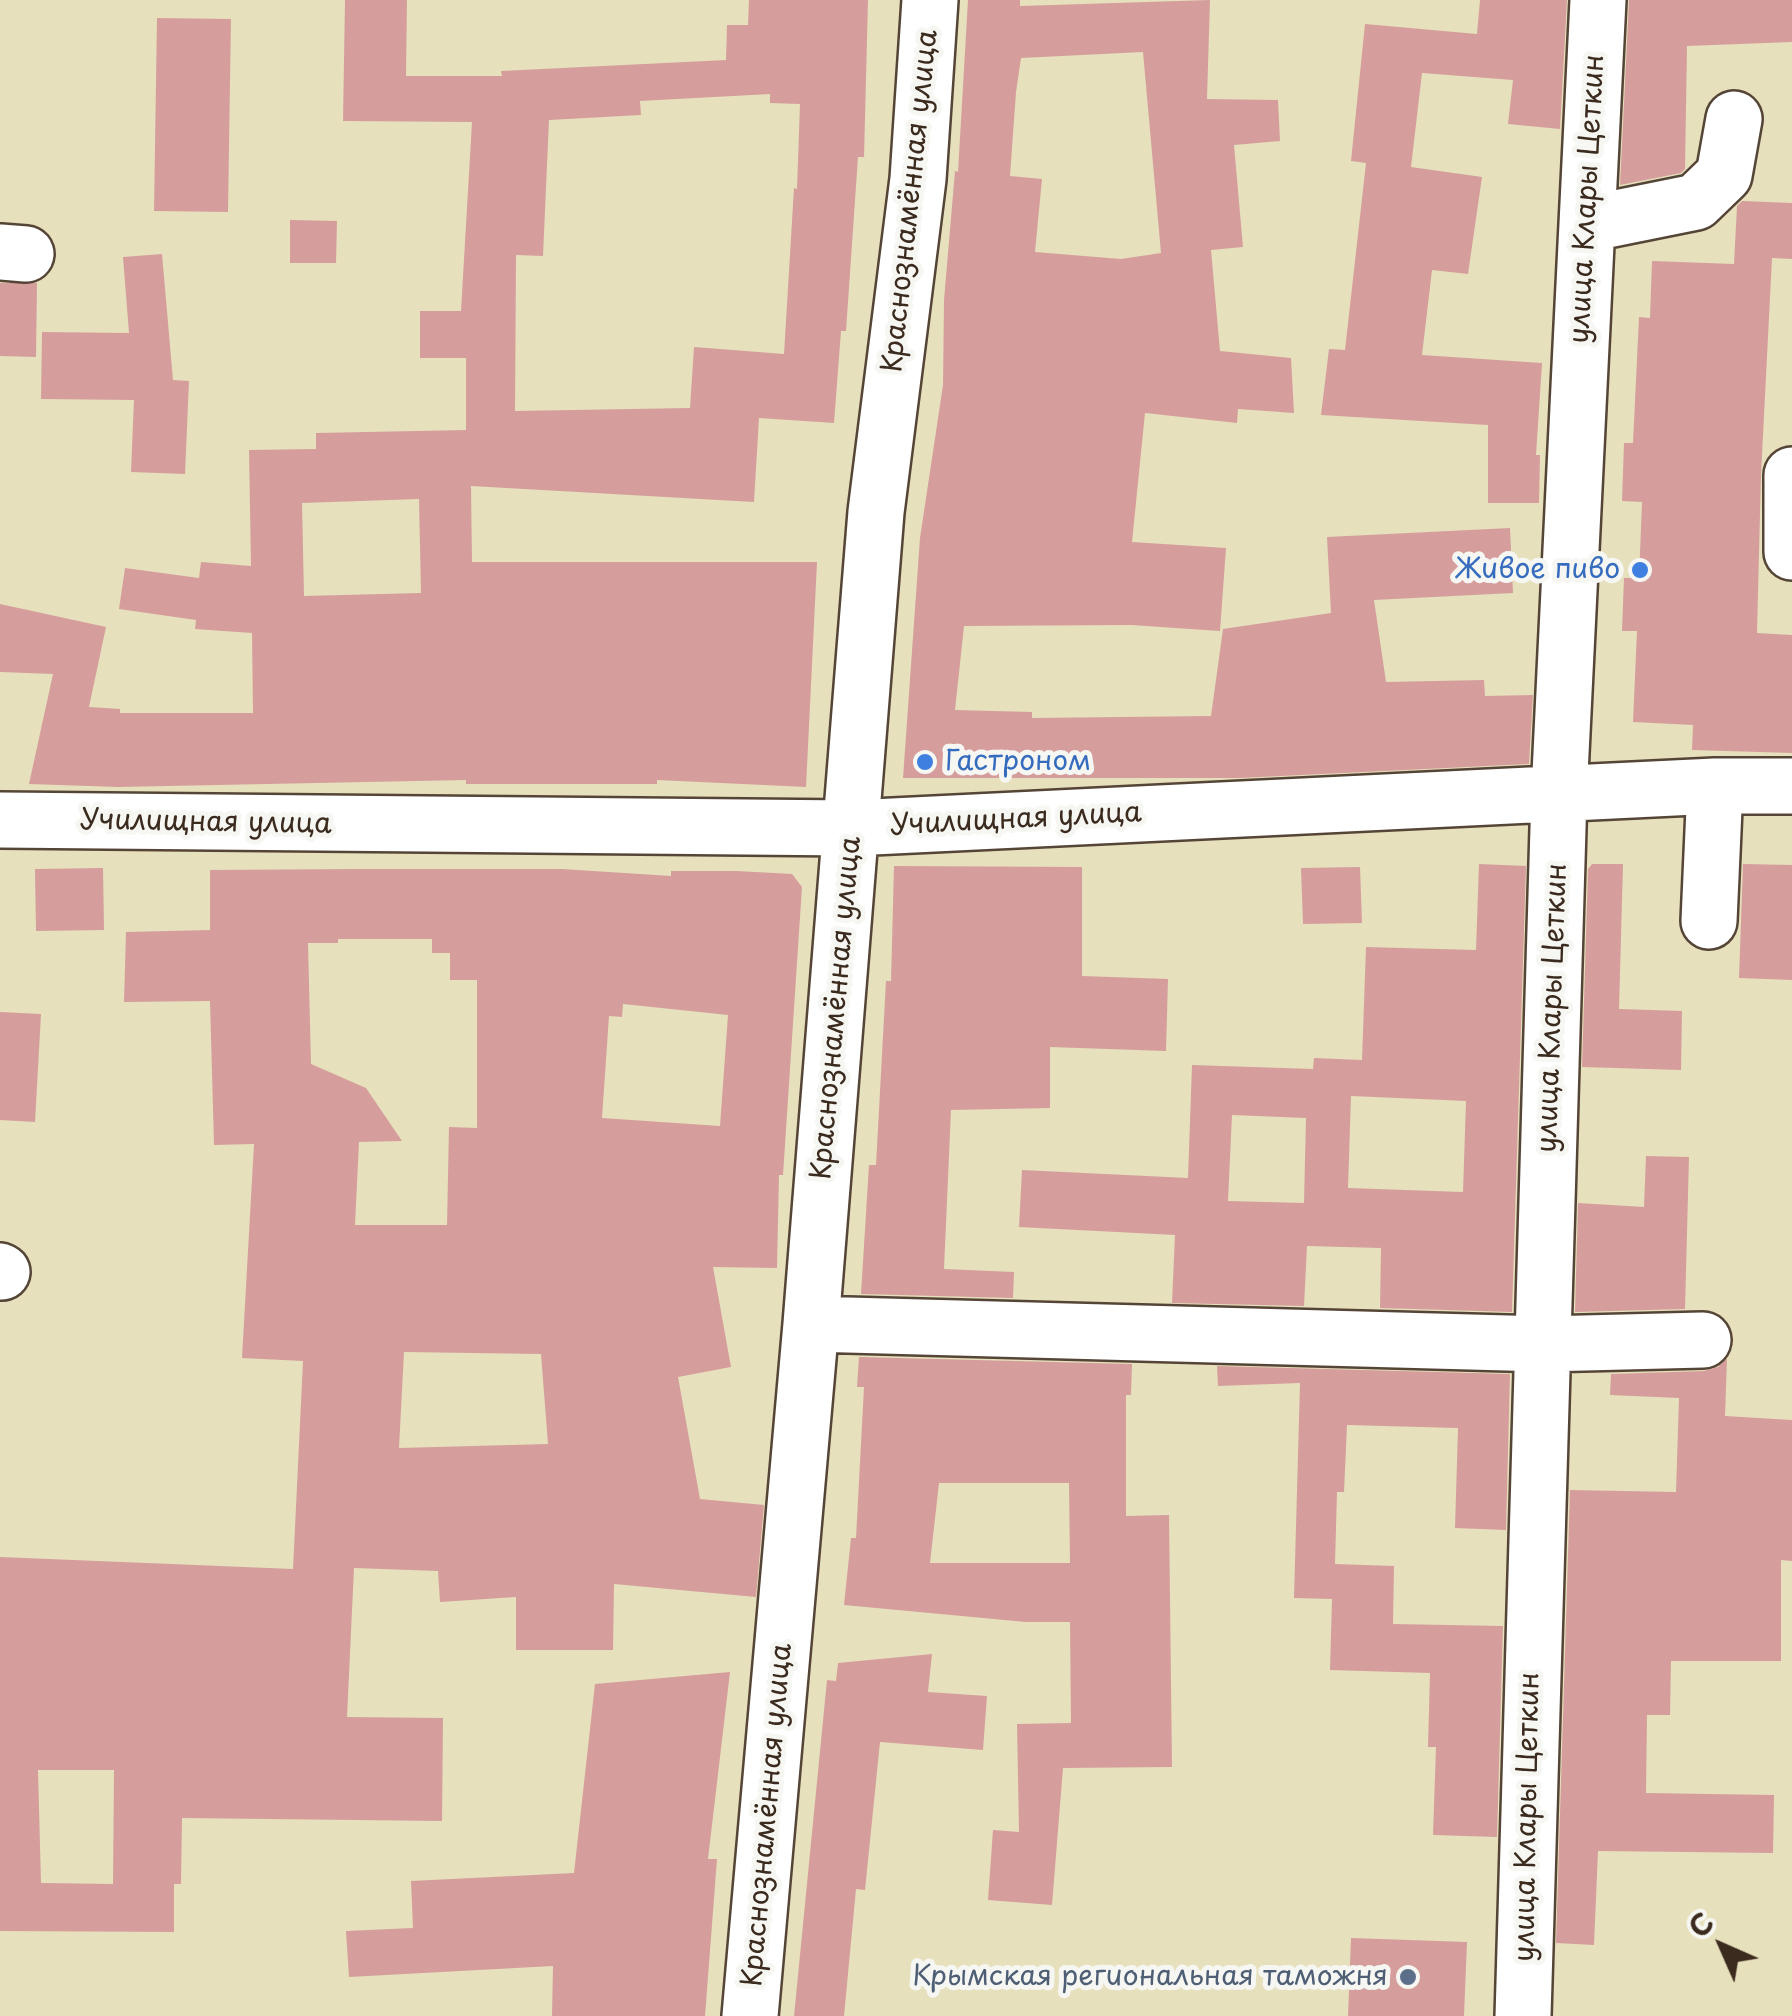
<!DOCTYPE html>
<html>
<head>
<meta charset="utf-8">
<style>
	body { margin:0 }
	#map { position:relative; width:1792px; height:2016px; overflow:hidden; background:#e7e0bc; font-family:"Playpen Sans",sans-serif }
	canvas { display:block }
	.north { position:absolute; left:1672px; top:1896px; width:100px; height:100px; -webkit-text-stroke:8px #f6f6f2; paint-order:stroke; rotate:315deg; font-size:28px; font-weight:700; line-height:40px; text-align:center; color:#3b2a1e }
	.north::after { content:''; display:block; margin:auto; width:35px; height:45px; background:#3b2a1e; clip-path:polygon(50% 0,100% 100%,50% 72%,0 100%) }
</style>
</head>
<body>
<div id="map">
<canvas width="1792" height="2016"></canvas>
<div class="north">С</div>
</div>
<script>
const g = document.querySelector('canvas').getContext('2d');
g.lineJoin = 'round';
function paint(path, color) {
  g.fillStyle = color;
  g.fill(path, 'evenodd');
}
function stroke(path, color, width, dash) {
  g.strokeStyle = color;
  g.lineWidth = width;
  g.lineCap = dash ? 'butt' : 'round';
  g.setLineDash(dash || []);
  g.stroke(path);
}
function drawText(font, color, halo, rows, align = 'center') {
  g.font = font + ' "Playpen Sans",sans-serif';
  g.lineWidth = 10;
  g.setLineDash([]);
  g.textBaseline = 'middle';
  g.strokeStyle = halo;
  g.fillStyle = color;
  for (const [text, x, y, turn = 0] of rows) {
    g.save();
    g.translate(x, y);
    g.rotate((+turn || 0) * Math.PI / 180);
    g.textAlign = isNaN(turn) ? turn : align;
    if (halo) g.strokeText(text, 0, 0);
    g.fillText(text, 0, 0);
    g.restore();
  }
}
paint(new Path2D(`
	M 345,0 L 407,0 L 406,76 L 502,76 L 501,71 L 726,60 L 727,25 L 748,25 L 749,0 L 868,0 L 864,157 L 858,157 L 846,331 L 841,331 L 834,423 L 759,418 L 754,502 L 471,486 L 472,562 L 817,562 L 806,787 L 657,780 L 657,784 L 466,784 L 466,780 L 118,787 L 29,784 L 53,674 L 0,672 L 0,604 L 106,627 L 89,707 L 120,709 L 120,713 L 253,713 L 252,633 L 195,629 L 196,620 L 119,609 L 125,568 L 199,578 L 201,562 L 251,566 L 249,450 L 316,449 L 316,433 L 466,430 L 466,358 L 420,358 L 420,311 L 461,311 L 472,122 L 343,121 ZM 770,94 L 770,103 L 800,104 L 797,189 L 794,188 L 784,354 L 694,347 L 690,408 L 515,411 L 516,255 L 543,256 L 549,120 L 641,115 L 640,101 ZM 419,499 L 421,593 L 304,596 L 302,503 Z
	M 968,0 L 1020,0 L 1020,6 L 1210,0 L 1207,99 L 1278,100 L 1280,141 L 1234,145 L 1243,247 L 1211,250 L 1220,351 L 1291,358 L 1294,413 L 1238,409 L 1237,423 L 1145,413 L 1132,542 L 1226,548 L 1220,631 L 1131,625 L 964,626 L 955,710 L 1032,712 L 1032,718 L 1211,716 L 1223,629 L 1331,613 L 1327,537 L 1510,528 L 1513,593 L 1374,600 L 1386,682 L 1484,680 L 1485,696 L 1533,695 L 1529,764 L 1240,778 L 903,778 L 920,538 L 943,385 L 944,300 L 955,171 L 958,172 ZM 1143,52 L 1161,253 L 1121,259 L 1035,252 L 1042,179 L 1010,176 L 1016,92 L 1021,58 Z
	M 1480,0 L 1567,0 L 1560,129 L 1508,124 L 1513,80 L 1422,73 L 1411,167 L 1482,177 L 1468,274 L 1432,270 L 1422,355 L 1542,363 L 1536,455 L 1540,455 L 1539,503 L 1488,503 L 1488,425 L 1321,415 L 1329,349 L 1345,350 L 1366,163 L 1351,161 L 1365,24 L 1477,34 Z
	M 1629,0 L 1792,0 L 1792,42 L 1687,46 L 1685,169 L 1681,173 L 1620,185 Z
	M 157,18 L 231,19 L 228,212 L 154,211 Z
	M 1742,201 L 1792,203 L 1792,259 L 1772,258 L 1761,475 L 1757,633 L 1792,635 L 1792,753 L 1692,750 L 1693,725 L 1633,722 L 1637,631 L 1622,631 L 1624,578 L 1639,578 L 1642,502 L 1622,501 L 1624,443 L 1633,443 L 1639,317 L 1650,318 L 1652,261 L 1734,264 L 1737,206 Z
	M 290,220 L 337,221 L 336,263 L 290,263 Z
	M 162,254 L 173,380 L 189,381 L 185,474 L 131,472 L 134,400 L 41,399 L 42,332 L 129,333 L 123,257 Z
	M 0,283 L 37,283 L 36,357 L 0,356 Z
	M 1479,864 L 1526,866 L 1512,1312 L 1380,1308 L 1381,1248 L 1307,1246 L 1304,1306 L 1172,1303 L 1175,1235 L 1019,1227 L 1022,1170 L 1188,1178 L 1192,1065 L 1313,1069 L 1314,1058 L 1362,1060 L 1366,947 L 1476,950 ZM 1351,1096 L 1466,1101 L 1463,1192 L 1348,1188 ZM 1232,1115 L 1306,1118 L 1304,1203 L 1228,1201 Z
	M 1592,864 L 1623,864 L 1619,1009 L 1682,1011 L 1681,1070 L 1582,1067 L 1588,869 Z
	M 1743,864 L 1792,865 L 1792,980 L 1739,978 Z
	M 894,866 L 1082,867 L 1082,976 L 1168,979 L 1166,1051 L 1050,1047 L 1050,1108 L 951,1110 L 944,1269 L 1014,1272 L 1013,1298 L 861,1294 L 869,1165 L 876,1165 L 886,981 L 891,981 Z
	M 1360,867 L 1362,923 L 1303,924 L 1301,868 Z
	M 103,868 L 104,930 L 36,931 L 35,869 Z
	M 358,869 L 562,869 L 671,876 L 671,871 L 737,871 L 792,874 L 802,887 L 783,1175 L 779,1175 L 777,1268 L 713,1267 L 731,1367 L 678,1377 L 700,1499 L 764,1505 L 756,1597 L 614,1584 L 613,1650 L 516,1650 L 516,1597 L 440,1602 L 438,1571 L 354,1568 L 347,1717 L 443,1718 L 442,1821 L 182,1818 L 181,1884 L 174,1884 L 174,1932 L 0,1931 L 0,1557 L 293,1569 L 303,1361 L 242,1358 L 254,1144 L 214,1145 L 210,1001 L 124,1002 L 126,932 L 210,930 L 210,870 ZM 338,939 L 432,939 L 432,953 L 450,953 L 450,980 L 477,980 L 477,1128 L 449,1127 L 447,1225 L 355,1225 L 359,1142 L 402,1141 L 366,1088 L 311,1064 L 308,943 L 338,943 ZM 623,1004 L 728,1015 L 720,1126 L 602,1118 L 609,1016 L 622,1017 ZM 404,1352 L 541,1354 L 548,1444 L 399,1448 ZM 38,1770 L 114,1770 L 113,1884 L 41,1883 Z
	M 0,1012 L 41,1014 L 35,1122 L 0,1120 Z
	M 1646,1156 L 1689,1157 L 1685,1309 L 1575,1312 L 1578,1203 L 1644,1207 Z
	M 859,1357 L 1132,1364 L 1131,1395 L 1126,1395 L 1126,1516 L 1169,1515 L 1172,1767 L 1063,1768 L 1052,1905 L 988,1900 L 993,1830 L 1019,1832 L 1017,1724 L 1071,1723 L 1070,1622 L 1026,1622 L 844,1605 L 851,1538 L 856,1538 L 864,1387 L 857,1387 ZM 939,1483 L 1069,1483 L 1070,1563 L 930,1563 Z
	M 1727,1359 L 1725,1416 L 1792,1420 L 1792,1561 L 1781,1560 L 1781,1661 L 1671,1661 L 1670,1715 L 1647,1715 L 1646,1793 L 1774,1795 L 1773,1853 L 1598,1851 L 1594,1945 L 1556,1943 L 1570,1490 L 1676,1492 L 1679,1398 L 1610,1395 L 1611,1374 L 1704,1371 L 1718,1367 Z
	M 1217,1366 L 1510,1374 L 1506,1530 L 1455,1528 L 1458,1428 L 1347,1425 L 1344,1492 L 1337,1492 L 1335,1564 L 1394,1566 L 1393,1624 L 1503,1626 L 1497,1837 L 1433,1835 L 1436,1747 L 1428,1747 L 1430,1673 L 1330,1670 L 1332,1599 L 1294,1598 L 1300,1383 L 1218,1386 Z
	M 932,1654 L 928,1692 L 987,1696 L 983,1750 L 880,1742 L 865,1890 L 856,1889 L 844,2016 L 794,2016 L 827,1680 L 836,1681 L 838,1663 Z
	M 730,1672 L 708,1859 L 717,1859 L 705,2016 L 552,2016 L 553,1966 L 349,1977 L 346,1931 L 413,1928 L 411,1881 L 574,1873 L 595,1684 Z
	M 1351,1938 L 1467,1942 L 1464,2016 L 1348,2016 Z`), '#d59e9c');
const minor = new Path2D(`
	M 1587,224 L 1696,202 L 1724,175 L 1734,119
	M 0,252 L 26,254
	M 1792,475 L 1792,552
	M 0,820 L 852,828 L 1715,786 L 1792,786
	M 1709,921 L 1715,786
	M 0,1271 L 2,1272
	M 811,1324 L 1544,1344 L 1703,1340
	M 750,2016 L 811,1324 L 876,512 L 918,179 L 930,0
	M 1523,2016 L 1559,794 L 1598,0`);
stroke(minor, '#554536', 60);
stroke(minor, '#fff', 55);
for (const [x, y, r, color] of [
	[1640,570,10,"#3f7fe0"],
	[925,762,10,"#3f7fe0"],
	[1408,1977,10,"#5c6f8a"]
]) {
  const dot = new Path2D();
  dot.arc(x, y, r, 0, 2 * Math.PI);
  g.fillStyle = color;
  g.fill(dot);
  stroke(dot, '#f6f6f2', 4);
}
drawText('28px', '#3b2a1e', '#f6f6f2', [
	["улица Клары Цеткин",1588,199,-87],
	["Краснознамённая улица",911,201,-84],
	["Училищная улица",1016,820,-3],
	["Училищная улица",206,823,1],
	["Краснознамённая улица",837,1008,-85],
	["улица Клары Цеткин",1553,1008,-88],
	["Краснознамённая улица",768,1815,-85],
	["улица Клары Цеткин",1528,1817,-89]
]);
drawText('28px', '#366cbe', '#f6f6f2', [
	["Живое пиво",1620,570],
	["Гастроном",945,762,"left"]
], 'right');
drawText('28px', '#4e5e75', '#f6f6f2', [
	["Крымская региональная таможня",1388,1977]
], 'right');
</script>
</body>
</html>
